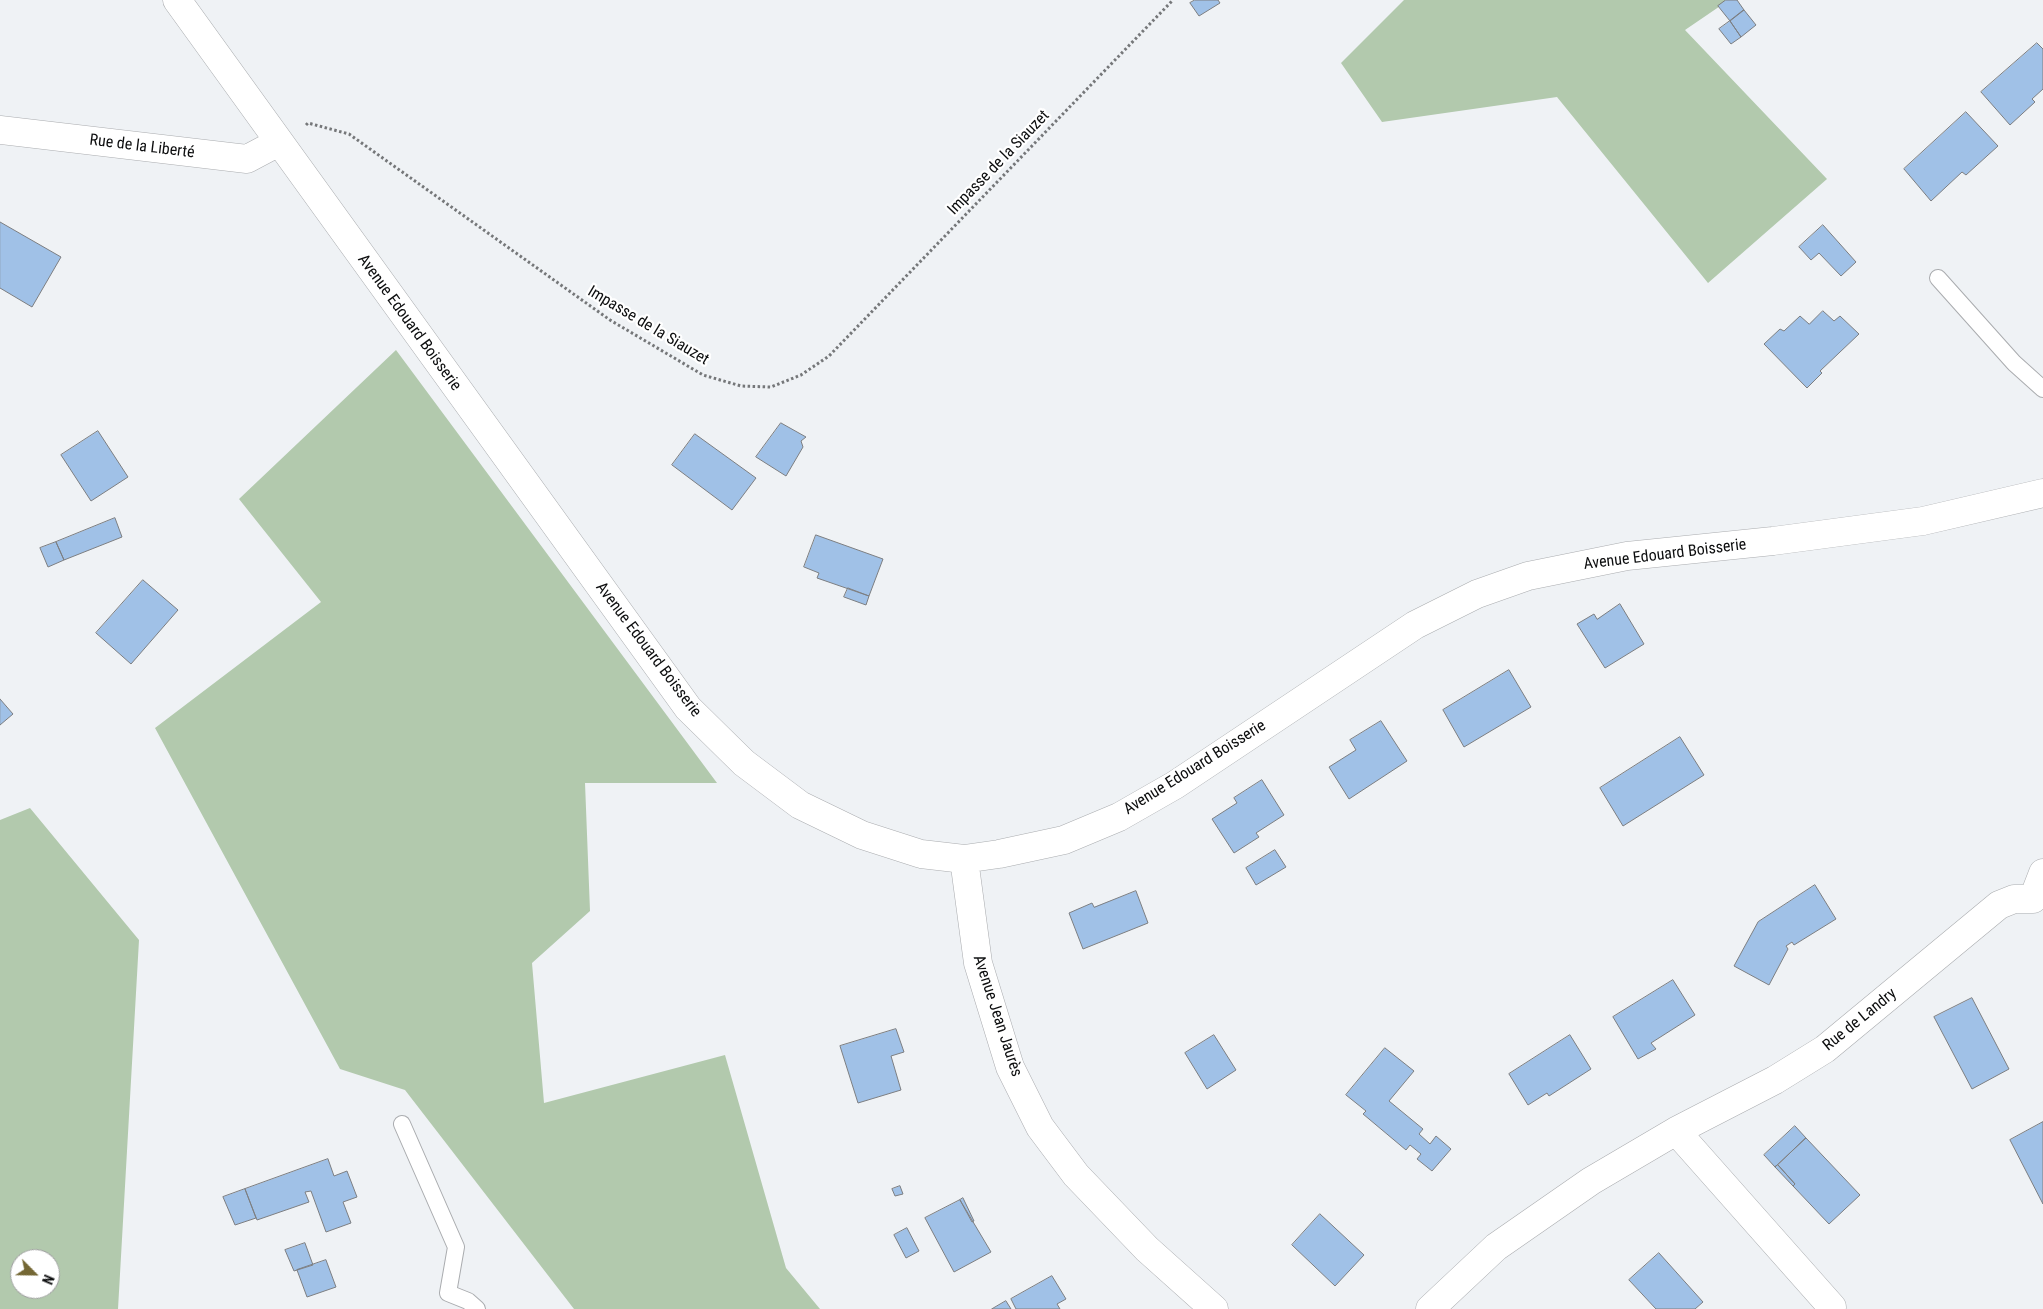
<!DOCTYPE html>
<html>
<head>
<meta charset="utf-8">
<style>
	body { margin:0 }
	#map { position:relative; width:2043px; height:1309px; overflow:hidden; background:#eff2f5; font-family:"Roboto Condensed",sans-serif }
	canvas { display:block }
	.north { position:absolute; left:10px; top:1249px; width:50px; height:50px; box-sizing:border-box; background:#fff; border:1px solid #9e9e9f; border-radius:50%; rotate:113deg; font-size:14px; font-weight:700; line-height:20px; text-align:center; color:#0c0d0e }
	.north::after { content:''; display:block; margin:auto; width:18px; height:22px; background:#746734; clip-path:polygon(50% 0,100% 100%,50% 72%,0 100%) }
</style>
</head>
<body>
<div id="map">
<canvas width="2043" height="1309"></canvas>
<div class="north">N</div>
</div>
<script>
const g = document.querySelector('canvas').getContext('2d');
g.lineJoin = 'round';
function paint(path, color) {
  g.fillStyle = color;
  g.fill(path, 'evenodd');
}
function stroke(path, color, width, dash) {
  g.strokeStyle = color;
  g.lineWidth = width;
  g.lineCap = dash ? 'butt' : 'round';
  g.setLineDash(dash || []);
  g.stroke(path);
}
function drawText(font, color, halo, rows, align = 'center') {
  g.font = font + ' "Roboto Condensed",sans-serif';
  g.lineWidth = 4.5;
  g.setLineDash([]);
  g.textBaseline = 'middle';
  g.strokeStyle = halo;
  g.fillStyle = color;
  for (const [text, x, y, turn = 0] of rows) {
    g.save();
    g.translate(x, y);
    g.rotate((+turn || 0) * Math.PI / 180);
    g.textAlign = isNaN(turn) ? turn : align;
    if (halo) g.strokeText(text, 0, 0);
    g.fillText(text, 0, 0);
    g.restore();
  }
}
paint(new Path2D(`
	M 1404,0 L 1729,0 L 1685,30 L 1827,179 L 1708,283 L 1557,97 L 1382,122 L 1341,63 Z
	M 396,350 L 717,783 L 585,783 L 590,911 L 532,963 L 544,1103 L 725,1055 L 786,1268 L 820,1309 L 574,1309 L 405,1090 L 340,1069 L 155,728 L 321,602 L 239,499 Z
	M 30,808 L 139,940 L 118,1309 L 0,1309 L 0,820 ZM 20,1259 L 50,1259 L 50,1289 L 20,1289 Z`), '#b2c9ad');
const building = new Path2D(`
	M 1195,0 L 1218,0 L 1220,3 L 1199,16 L 1190,3 Z
	M 1726,0 L 1737,0 L 1744,10 L 1730,21 L 1718,6 Z
	M 1744,10 L 1756,25 L 1741,37 L 1730,21 Z
	M 1730,21 L 1741,37 L 1731,44 L 1719,29 Z
	M 2037,43 L 2043,49 L 2043,89 L 2032,99 L 2035,102 L 2010,125 L 1981,92 Z
	M 1966,112 L 1998,146 L 1966,175 L 1962,172 L 1931,201 L 1904,169 Z
	M 0,222 L 61,257 L 32,307 L 0,288 Z
	M 1823,225 L 1856,262 L 1841,276 L 1819,253 L 1811,260 L 1799,247 Z
	M 1823,311 L 1834,321 L 1840,316 L 1859,334 L 1820,371 L 1822,373 L 1807,388 L 1764,344 L 1780,329 L 1784,331 L 1800,316 L 1809,324 Z
	M 781,423 L 806,437 L 801,441 L 803,447 L 786,476 L 756,457 Z
	M 98,431 L 128,477 L 91,501 L 61,455 Z
	M 695,434 L 756,478 L 732,510 L 672,465 Z
	M 115,518 L 122,537 L 64,560 L 56,542 Z
	M 816,535 L 883,559 L 869,596 L 817,578 L 819,573 L 804,567 Z
	M 56,542 L 64,560 L 48,567 L 40,548 Z
	M 143,580 L 178,610 L 131,664 L 96,633 Z
	M 848,588 L 869,596 L 866,605 L 844,597 Z
	M 1620,604 L 1644,644 L 1605,668 L 1577,624 L 1594,614 L 1597,619 Z
	M 1509,670 L 1531,707 L 1464,747 L 1443,710 Z
	M 0,699 L 13,714 L 0,725 Z
	M 1381,721 L 1407,761 L 1349,799 L 1329,767 L 1356,750 L 1350,740 Z
	M 1680,737 L 1704,775 L 1623,826 L 1600,788 Z
	M 1262,780 L 1284,815 L 1256,833 L 1259,837 L 1234,853 L 1212,819 L 1237,803 L 1234,798 Z
	M 1275,850 L 1286,867 L 1256,885 L 1246,868 Z
	M 1815,885 L 1836,919 L 1794,945 L 1792,942 L 1786,946 L 1788,949 L 1769,985 L 1734,966 L 1758,922 Z
	M 1136,891 L 1148,923 L 1083,949 L 1069,913 L 1092,903 L 1094,907 Z
	M 1673,980 L 1695,1015 L 1651,1043 L 1656,1049 L 1638,1059 L 1613,1017 Z
	M 1972,998 L 2009,1069 L 1972,1089 L 1934,1017 Z
	M 896,1029 L 904,1052 L 891,1056 L 901,1090 L 858,1103 L 840,1046 Z
	M 1214,1035 L 1236,1070 L 1207,1089 L 1185,1053 Z
	M 1570,1035 L 1591,1069 L 1549,1096 L 1547,1093 L 1528,1105 L 1509,1074 Z
	M 1385,1048 L 1414,1071 L 1389,1101 L 1423,1129 L 1419,1134 L 1430,1144 L 1436,1136 L 1451,1149 L 1432,1171 L 1417,1159 L 1421,1154 L 1410,1145 L 1406,1150 L 1363,1114 L 1366,1111 L 1346,1095 Z
	M 2043,1122 L 2043,1204 L 2010,1140 Z
	M 1795,1126 L 1806,1138 L 1775,1167 L 1764,1155 Z
	M 1806,1138 L 1860,1195 L 1829,1224 L 1793,1186 L 1795,1184 L 1778,1165 Z
	M 328,1159 L 334,1176 L 347,1171 L 357,1197 L 343,1202 L 351,1223 L 326,1232 L 311,1191 L 305,1192 L 309,1202 L 257,1220 L 245,1189 Z
	M 1778,1165 L 1795,1184 L 1793,1186 L 1775,1167 Z
	M 900,1186 L 903,1194 L 895,1196 L 892,1189 Z
	M 245,1189 L 256,1218 L 235,1225 L 223,1197 Z
	M 963,1198 L 974,1221 L 972,1222 L 960,1200 Z
	M 960,1200 L 991,1252 L 954,1272 L 925,1218 Z
	M 1320,1214 L 1364,1255 L 1335,1286 L 1292,1245 Z
	M 907,1228 L 919,1251 L 906,1258 L 894,1235 Z
	M 305,1243 L 313,1265 L 294,1271 L 285,1250 Z
	M 1659,1253 L 1703,1302 L 1695,1309 L 1656,1309 L 1629,1280 Z
	M 326,1260 L 336,1287 L 307,1297 L 297,1270 Z
	M 1052,1276 L 1066,1299 L 1057,1304 L 1060,1309 L 1016,1309 L 1011,1299 Z
	M 1006,1301 L 1011,1309 L 992,1309 Z`);
paint(building, '#a0c1e7');
stroke(building, '#7c7e81', 1);
const service = new Path2D(`
	M 1938,278 L 2014,363 L 2043,389
	M 402,1124 L 456,1247 L 448,1293 L 468,1301 L 477,1309`);
const minor = new Path2D(`
	M 177,0 L 688,708 L 744,763 L 800,805 L 862,835 L 921,854 L 964,859 L 999,854 L 1064,840 L 1119,817 L 1175,785 L 1415,625 L 1477,594 L 1528,576 L 1627,556 L 1773,541 L 1923,521 L 2043,493
	M 0,130 L 247,159 L 279,142
	M 964,859 L 978,963 L 1010,1067 L 1040,1127 L 1076,1175 L 1147,1249 L 1214,1309
	M 2033,899 L 2043,873
	M 1676,1131 L 1832,1307
	M 1430,1309 L 1496,1247 L 1591,1181 L 1676,1131 L 1775,1080 L 1825,1049 L 1999,905 L 2014,899 L 2033,899`);
stroke(service, '#aaacaf', 18);
stroke(minor, '#aaacaf', 29);
stroke(new Path2D(`
	M 306,125 L 308,123 L 349,134 L 610,320 L 703,375 L 741,386 L 771,387 L 801,375 L 829,356 L 1173,0`), '#757779', 3, [2.5, 2.5]);
stroke(service, '#fff', 16);
stroke(minor, '#fff', 28);
drawText('16px', '#0c0d0e', '#fff', [
	["Rue de la Liberté",142,147,7],
	["Impasse de la Siauzet",999,163,-46],
	["Avenue Edouard Boisserie",409,323,54],
	["Impasse de la Siauzet",648,326,31],
	["Avenue Edouard Boisserie",1665,555,-7],
	["Avenue Edouard Boisserie",648,650,53],
	["Avenue Edouard Boisserie",1195,768,-32],
	["Avenue Jean Jaurès",997,1016,72],
	["Rue de Landry",1860,1020,-39]
]);
</script>
</body>
</html>
